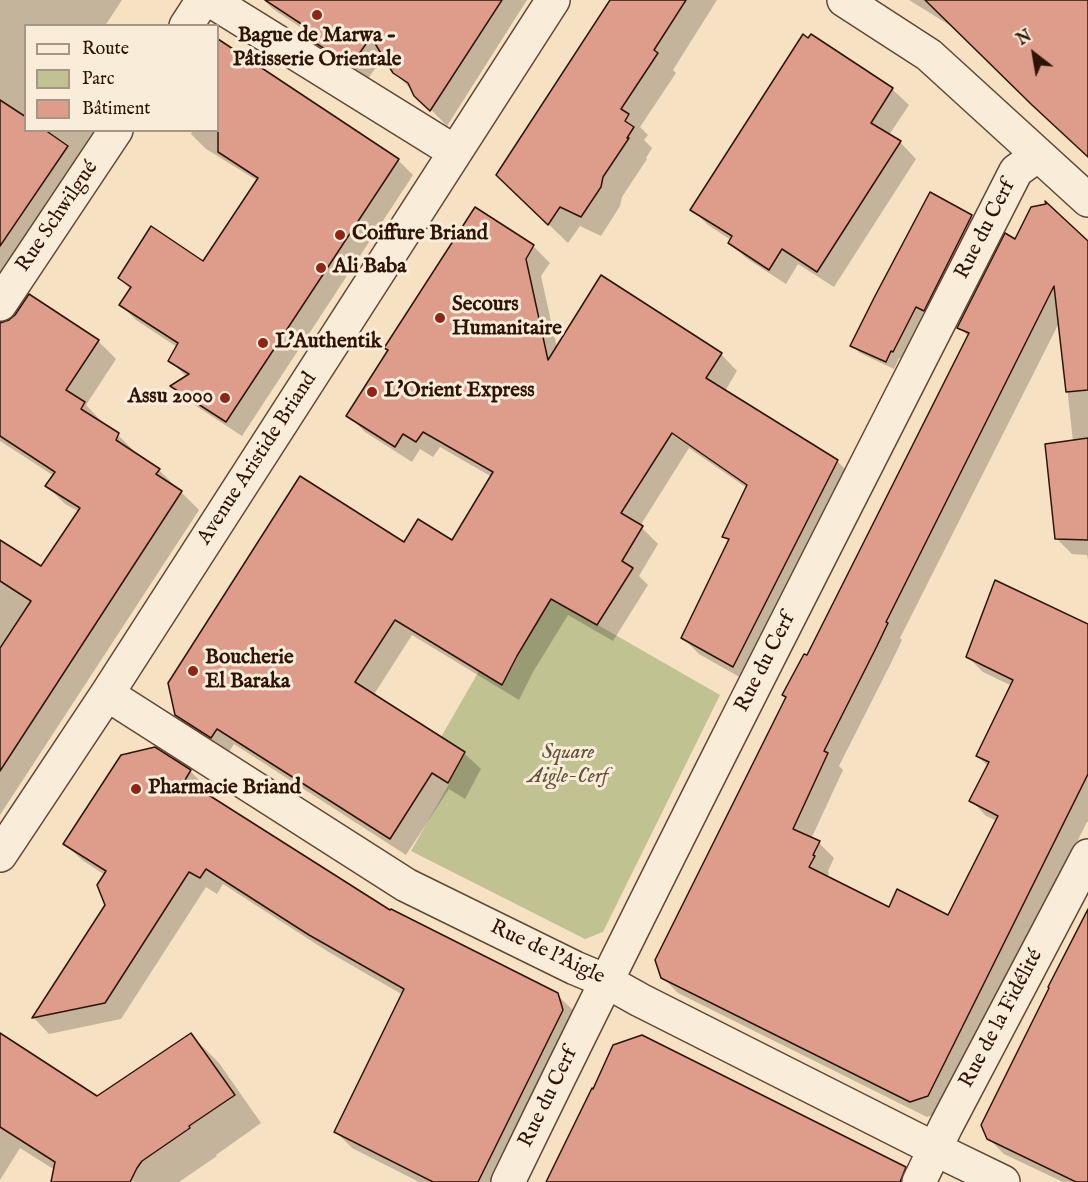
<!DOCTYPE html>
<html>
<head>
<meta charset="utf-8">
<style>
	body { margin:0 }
	#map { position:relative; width:1088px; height:1182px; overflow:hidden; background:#f6e1c3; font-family:"IM FELL English",serif }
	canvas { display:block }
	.legend { position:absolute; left:24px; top:24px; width:195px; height:108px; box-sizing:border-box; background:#f9ecd8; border:2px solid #a89684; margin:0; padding:8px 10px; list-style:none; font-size:18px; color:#2f1406 }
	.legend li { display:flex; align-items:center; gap:12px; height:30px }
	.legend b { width:30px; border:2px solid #a89684 }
	.north { position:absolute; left:1004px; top:24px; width:60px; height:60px; -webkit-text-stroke:4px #f9ecd8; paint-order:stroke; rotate:329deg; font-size:16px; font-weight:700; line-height:24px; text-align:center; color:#2f1406 }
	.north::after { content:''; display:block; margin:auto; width:21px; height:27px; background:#2f1406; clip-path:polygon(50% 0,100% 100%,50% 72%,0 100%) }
</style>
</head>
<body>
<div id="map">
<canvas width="1088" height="1182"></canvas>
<ul class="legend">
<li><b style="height:8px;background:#f9ecd8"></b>Route</li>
<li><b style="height:16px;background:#c0c292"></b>Parc</li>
<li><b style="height:16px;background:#de9c8b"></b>Bâtiment</li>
</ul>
<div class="north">N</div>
</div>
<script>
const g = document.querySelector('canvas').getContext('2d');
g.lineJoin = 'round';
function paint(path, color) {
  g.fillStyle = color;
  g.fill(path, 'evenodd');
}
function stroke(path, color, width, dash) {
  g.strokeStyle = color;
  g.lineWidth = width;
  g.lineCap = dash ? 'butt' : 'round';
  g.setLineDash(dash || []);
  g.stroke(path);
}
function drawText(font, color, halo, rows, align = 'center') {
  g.font = font + ' "IM FELL English",serif';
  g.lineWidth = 6;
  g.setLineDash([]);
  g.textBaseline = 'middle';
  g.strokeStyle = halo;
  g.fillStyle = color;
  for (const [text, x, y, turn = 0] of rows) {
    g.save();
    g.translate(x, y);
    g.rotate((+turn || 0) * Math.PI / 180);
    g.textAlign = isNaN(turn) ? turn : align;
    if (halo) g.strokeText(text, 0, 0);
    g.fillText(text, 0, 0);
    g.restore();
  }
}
paint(new Path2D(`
	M 551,598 L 720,695 L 603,932 L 585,939 L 411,851 L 450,782 L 449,781 L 465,752 L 441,737 L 479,671 L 502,685 Z`), '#c0c292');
paint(new Path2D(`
	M 0,0 L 122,0 L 105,26 L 26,26 L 26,130 L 109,130 L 0,292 Z
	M 264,0 L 527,0 L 447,126 L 394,72 L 384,56 L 367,80 L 317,49 L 302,34 L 309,33 L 273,9 Z
	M 611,0 L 717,0 L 673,70 L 676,73 L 640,127 L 648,135 L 644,140 L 652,148 L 646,158 L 647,159 L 622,197 L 620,206 L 601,236 L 580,226 L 568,243 L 517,194 Z
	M 909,0 L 1088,0 L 1088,157 L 959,31 Z
	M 226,47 L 398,160 L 413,175 L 242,436 L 187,400 L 173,386 L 187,377 L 169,360 L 177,347 L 136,320 L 121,305 L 131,290 L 119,278 L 204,263 L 258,181 L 206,149 L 191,134 L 193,130 L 218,130 L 218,48 Z
	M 892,89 L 909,105 L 889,135 L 900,142 L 916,159 L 834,287 L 798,264 L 786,284 L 746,258 L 730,242 L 731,240 L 708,225 L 692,209 Z
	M 930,194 L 971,217 L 979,224 L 932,317 L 924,313 L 901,359 L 899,358 L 894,369 L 860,353 L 852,345 Z
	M 475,209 L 534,247 L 550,263 L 541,276 L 557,348 L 721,354 L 737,371 L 725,391 L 837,461 L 853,477 L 750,683 L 699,654 L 683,638 L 730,542 L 724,536 L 747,488 L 689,448 L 640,526 L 658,544 L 639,576 L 648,585 L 613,641 L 568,615 L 533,672 L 519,700 L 412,635 L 373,696 L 464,753 L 481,769 L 465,799 L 449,789 L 406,855 L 234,744 L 228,753 L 193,731 L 176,714 L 405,545 L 452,542 L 492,477 L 440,447 L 433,457 L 420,449 L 412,462 L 365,432 L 348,415 Z
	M 1015,241 L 1088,244 L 1088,559 L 1087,555 L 1072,554 L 1057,539 L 1073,442 L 1060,321 L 900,638 L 902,640 L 892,661 L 839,766 L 843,770 L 811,839 L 819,843 L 834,858 L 828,871 L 829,873 L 827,878 L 890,909 L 949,917 L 997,821 L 986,816 L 971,800 L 989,767 L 977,756 L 1012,686 L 983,672 L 968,657 L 1088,625 L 1088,822 L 1087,822 L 943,1111 L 927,1117 L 678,993 L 662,977 L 808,657 L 969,337 L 959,327 Z
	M 98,341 L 116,359 L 86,405 L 102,422 L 101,423 L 118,435 L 136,453 L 135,454 L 159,470 L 199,510 L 0,815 L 0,541 L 42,568 L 79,512 L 65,504 L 47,486 L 54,476 L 0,441 L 0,357 Z
	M 190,771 L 206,787 L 202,793 L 390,913 L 557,995 L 574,1011 L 502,1182 L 419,1182 L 352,1148 L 336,1132 L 403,995 L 327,951 L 223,884 L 217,894 L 206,887 L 121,1019 L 49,1034 L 34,1018 L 107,905 L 105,875 L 82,860 L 65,844 Z
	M 1088,912 L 1088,1182 L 1063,1182 L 1004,1154 L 988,1138 Z
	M 0,1035 L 97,1097 L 191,1035 L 219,1063 L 261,1123 L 216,1155 L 217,1156 L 179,1182 L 53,1182 L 55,1170 L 20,1148 L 0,1180 Z`), '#0003');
const building = new Path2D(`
	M 265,0 L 502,0 L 430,111 L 414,96 L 408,83 L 393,73 L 371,37 L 351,65 L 299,33 L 312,31 Z
	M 610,0 L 686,0 L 654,50 L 658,53 L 621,109 L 629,114 L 625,121 L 634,127 L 627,138 L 629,138 L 603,177 L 601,187 L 581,217 L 560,207 L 548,225 L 496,175 Z
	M 925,0 L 1088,0 L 1088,157 L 1032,105 Z
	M 803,34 L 808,38 L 811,34 L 893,88 L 871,123 L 901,141 L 817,272 L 782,249 L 769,270 L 728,243 L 732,236 L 690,210 Z
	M 218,39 L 399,159 L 226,422 L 170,386 L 189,374 L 168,361 L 178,343 L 119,305 L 131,287 L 118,278 L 151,226 L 203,261 L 258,178 L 218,152 Z
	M 0,100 L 26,117 L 26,130 L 45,130 L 68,146 L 0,246 Z
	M 930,192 L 972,215 L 924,311 L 916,307 L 893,352 L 891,351 L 886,362 L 850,346 L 875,296 Z
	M 1045,201 L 1088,241 L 1088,390 L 1066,392 L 1054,286 L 886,622 L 888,623 L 877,646 L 824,751 L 828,753 L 793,829 L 820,841 L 813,855 L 815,856 L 809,867 L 889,907 L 897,889 L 948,915 L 998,816 L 969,801 L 989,762 L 976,756 L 1013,680 L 966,657 L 995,580 L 1088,624 L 1088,774 L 928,1096 L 910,1102 L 661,978 L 655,960 L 786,697 L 782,695 L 804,654 L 807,655 L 969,333 L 957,328 L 1005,233 L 1015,239 L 1031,207 L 1046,204 Z
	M 475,207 L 534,245 L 526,259 L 548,360 L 601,275 L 722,353 L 706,378 L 838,460 L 733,667 L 681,638 L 729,539 L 722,537 L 747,485 L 672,433 L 621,513 L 643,526 L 622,561 L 633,568 L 597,625 L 551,599 L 517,656 L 502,685 L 395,620 L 355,682 L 465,752 L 448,783 L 432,773 L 390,839 L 217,729 L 211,738 L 175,715 L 168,683 L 300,476 L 404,542 L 418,519 L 452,540 L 493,472 L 423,432 L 416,442 L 403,434 L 395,447 L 346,416 L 388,350 L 384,348 Z
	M 29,294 L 99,340 L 66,390 L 85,402 L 81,409 L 119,433 L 116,440 L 160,469 L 156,474 L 182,491 L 0,771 L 0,648 L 31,601 L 0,581 L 0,540 L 41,566 L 80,508 L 45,486 L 55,472 L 0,436 L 0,323 L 9,320 L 15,315 Z
	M 1088,438 L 1088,540 L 1055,539 L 1045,444 Z
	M 155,747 L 191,770 L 185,780 L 390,910 L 391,909 L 558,993 L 563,1010 L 478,1182 L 433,1182 L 334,1132 L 404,989 L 309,935 L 206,869 L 200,878 L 189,872 L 105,1003 L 32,1018 L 105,905 L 97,885 L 106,871 L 63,844 L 121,755 Z
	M 1088,909 L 1088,1182 L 1076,1182 L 987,1139 L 981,1125 L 1049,988 L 1048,987 Z
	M 0,1033 L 97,1096 L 191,1033 L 235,1095 L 189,1126 L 190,1128 L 142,1161 L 137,1168 L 130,1182 L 51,1182 L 55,1162 L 0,1127 Z
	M 642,1035 L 906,1167 L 900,1182 L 546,1182 L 592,1088 L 593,1089 L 613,1045 Z`);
paint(building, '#de9c8b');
stroke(building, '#2f1406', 1.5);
const minor = new Path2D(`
	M 210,0 L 455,152
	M 844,0 L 929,55 L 1088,200
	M 186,26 L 203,0
	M 0,304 L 116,130
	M 107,694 L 406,885 L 575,968 L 606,981 L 640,1000 L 935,1149 L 1003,1182
	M 0,855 L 107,694 L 553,0
	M 508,1182 C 673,842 845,507 1016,171 L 1038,155
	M 919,1182 L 946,1126 L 1088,856`);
stroke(minor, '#614735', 36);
stroke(minor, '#f9ecd8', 33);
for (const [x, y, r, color] of [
	[317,15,6,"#8f2418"],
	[340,235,6,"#8f2418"],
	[321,268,6,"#8f2418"],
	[440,318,6,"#8f2418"],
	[263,343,6,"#8f2418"],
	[372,392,6,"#8f2418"],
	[225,398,6,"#8f2418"],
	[193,671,6,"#8f2418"],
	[136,789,6,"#8f2418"]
]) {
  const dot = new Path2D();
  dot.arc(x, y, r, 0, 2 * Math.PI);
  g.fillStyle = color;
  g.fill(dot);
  stroke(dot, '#f9ecd8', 2);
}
drawText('bold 21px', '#2f1406', '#f9ecd8', [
	["Bague de Marwa -",317,37,"center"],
	["Pâtisserie Orientale",317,61,"center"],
	["Coiffure Briand",352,235],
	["Ali Baba",333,268],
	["Secours",452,306],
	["Humanitaire",452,330],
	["L'Authentik",275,343],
	["L'Orient Express",384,392],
	["Assu 2000",213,398,"right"],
	["Boucherie",205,659],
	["El Baraka",205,683],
	["Pharmacie Briand",148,789]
], 'left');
drawText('21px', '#2f1406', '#f9ecd8', [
	["Rue Schwilgué",58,217,-56],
	["Rue du Cerf",986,230,-63],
	["Avenue Aristide Briand",258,459,-57],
	["Rue du Cerf",766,663,-63],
	["Rue de l'Aigle",547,953,25],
	["Rue de la Fidélité",1002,1019,-62],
	["Rue du Cerf",549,1098,-64]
]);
drawText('italic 21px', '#625137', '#f9ecd8', [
	["Square",568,754],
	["Aigle-Cerf",568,778]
]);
</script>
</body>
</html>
